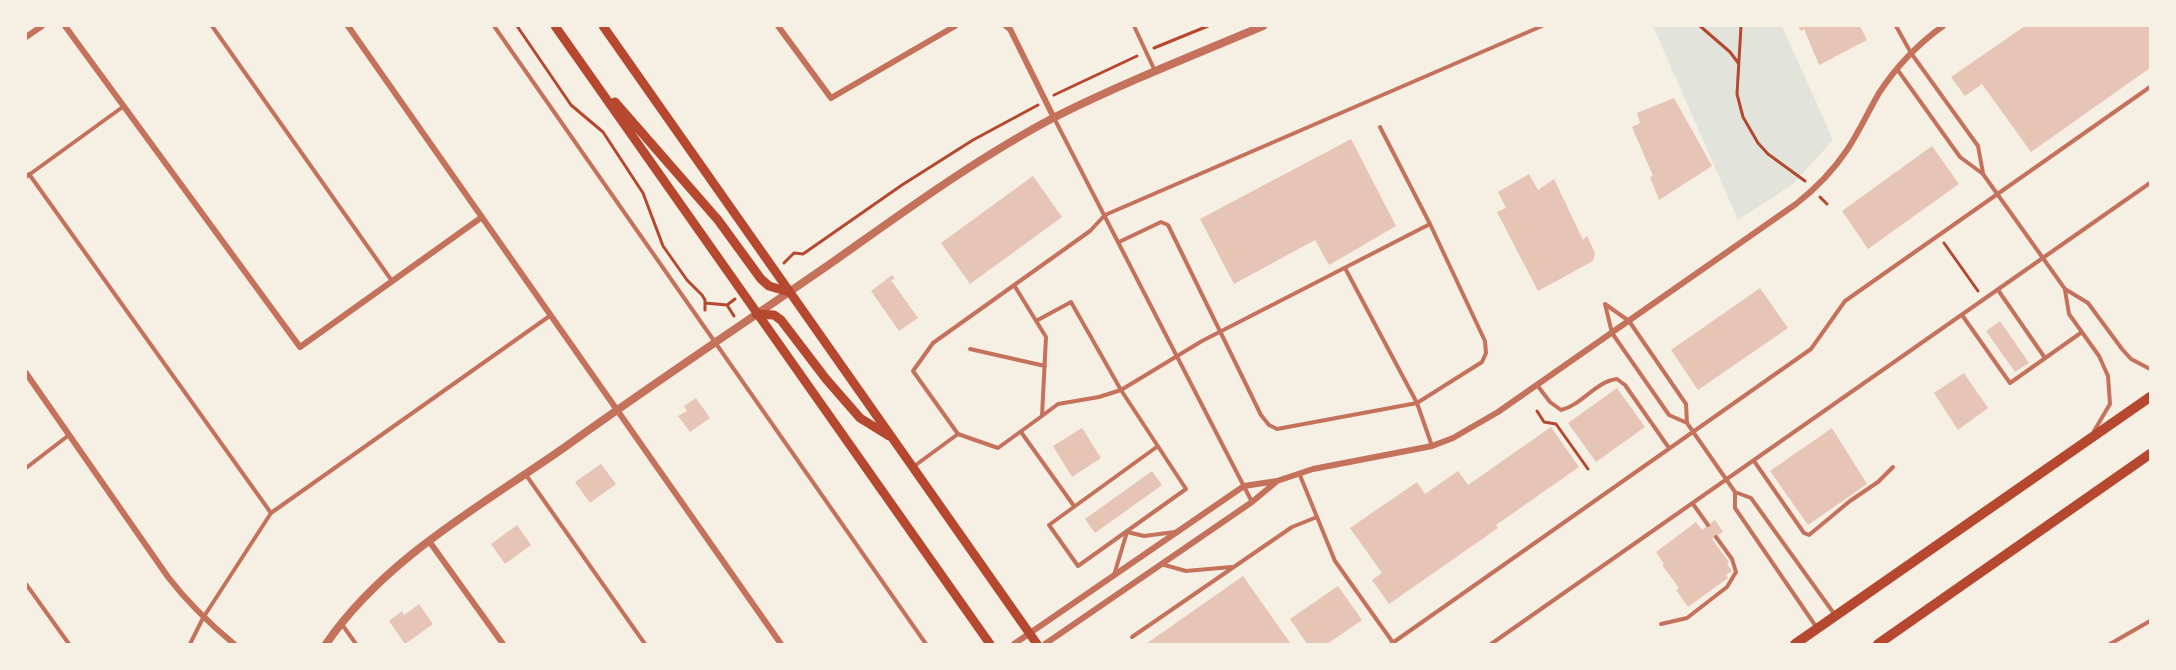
<!DOCTYPE html>
<html>
<head>
<meta charset="utf-8">
<style>
	body { margin:0 }
	#map { position:relative; width:2176px; height:670px; overflow:hidden; background:#f6efe4; font-family:"Golos Text",sans-serif }
	canvas { display:block }
	.frame { position:absolute; inset:0; border:27px solid #f6efe4; pointer-events:none }
</style>
</head>
<body>
<div id="map">
<canvas width="2176" height="670"></canvas>
<div class="frame"></div>
</div>
<script>
const g = document.querySelector('canvas').getContext('2d');
g.lineJoin = 'round';
function paint(path, color) {
  g.fillStyle = color;
  g.fill(path, 'evenodd');
}
function stroke(path, color, width, dash) {
  g.strokeStyle = color;
  g.lineWidth = width;
  g.lineCap = dash ? 'butt' : 'round';
  g.setLineDash(dash || []);
  g.stroke(path);
}
paint(new Path2D(`
	M 1653,26 L 1782,26 L 1833,140 L 1793,184 L 1738,220 Z`), '#e2e4dc');
paint(new Path2D(`
	M 1798,26 L 1860,26 L 1867,40 L 1819,65 L 1804,29 L 1801,31 Z
	M 2025,26 L 2150,26 L 2150,68 L 2031,152 L 1982,84 L 1965,96 L 1951,77 Z
	M 1674,98 L 1712,166 L 1659,200 L 1650,177 L 1653,176 L 1632,127 L 1640,123 L 1637,113 Z
	M 1351,139 L 1396,226 L 1329,265 L 1315,240 L 1234,284 L 1200,219 Z
	M 1932,146 L 1959,184 L 1868,249 L 1842,211 Z
	M 1529,174 L 1538,190 L 1554,179 L 1583,240 L 1587,236 L 1595,253 L 1593,261 L 1538,291 L 1497,212 L 1506,208 L 1498,192 Z
	M 1033,176 L 1062,217 L 970,284 L 941,243 Z
	M 892,275 L 895,279 L 891,280 L 918,318 L 899,331 L 871,291 Z
	M 1760,288 L 1788,328 L 1698,390 L 1671,350 Z
	M 2000,321 L 2029,363 L 2015,372 L 1986,331 Z
	M 1964,373 L 1988,408 L 1958,430 L 1934,393 Z
	M 1617,388 L 1645,427 L 1596,462 L 1568,423 Z
	M 696,398 L 710,418 L 690,432 L 678,416 L 687,411 L 684,406 Z
	M 1551,427 L 1579,467 L 1496,525 L 1498,528 L 1389,604 L 1372,580 L 1382,573 L 1350,528 L 1417,482 L 1425,494 L 1458,471 L 1468,485 Z
	M 1082,428 L 1101,458 L 1072,477 L 1053,446 Z
	M 1832,428 L 1867,484 L 1808,525 L 1770,471 Z
	M 601,464 L 616,484 L 590,503 L 575,482 Z
	M 1152,471 L 1162,485 L 1095,533 L 1085,519 Z
	M 1715,520 L 1723,532 L 1712,539 L 1729,562 L 1727,564 L 1732,571 L 1726,575 L 1728,578 L 1688,607 L 1676,590 L 1679,588 L 1662,565 L 1664,564 L 1656,552 L 1696,522 L 1702,530 Z
	M 517,525 L 531,545 L 505,564 L 491,544 Z
	M 1243,576 L 1291,644 L 1146,644 Z
	M 1338,586 L 1362,620 L 1327,644 L 1307,644 L 1290,619 Z
	M 419,604 L 433,624 L 405,644 L 389,621 L 402,611 L 404,615 Z`), '#e6c5b7');
stroke(new Path2D(`
	M 517,26 L 571,105 L 603,132 L 643,193 L 663,246 L 687,280 L 702,295 L 705,300 L 705,310
	M 1700,26 L 1730,52 L 1739,64
	M 1741,26 L 1737,94 L 1743,117 L 1758,143 L 1768,154 L 1805,181
	M 1154,48 L 1208,26
	M 1054,95 L 1137,56
	M 1820,197 L 1827,204
	M 1944,243 L 1978,291
	M 784,263 L 794,253 L 803,254 L 902,185 L 973,140 L 1038,105
	M 705,303 L 727,305 L 735,299
	M 727,305 L 734,316
	M 1537,411 L 1544,422 L 1556,424 L 1588,469`), '#b5482f', 3);
stroke(new Path2D(`
	M 212,26 L 392,281
	M 494,26 L 926,644
	M 1134,26 L 1155,71
	M 1896,26 L 1911,53 L 1978,146 L 1983,173
	M 1897,69 L 1960,157 L 1983,174 L 2065,289 L 2088,303 L 2122,349 L 2131,359 L 2150,369
	M 1054,118 L 1252,502
	M 29,174 L 271,513
	M 26,177 L 124,106
	M 1430,224 L 1485,341 L 1486,353 L 1482,362 L 1417,403 L 1432,446
	M 1119,242 L 1161,222 L 1168,225 L 1261,415 L 1269,425 L 1277,429 L 1417,403 L 1345,268
	M 1998,290 L 2045,358
	M 2065,290 L 2069,314 L 2099,356 L 2108,376 L 2110,404 L 2094,431
	M 1605,304 L 1612,333 L 1669,415 L 1687,423 L 1735,492 L 1751,498 L 1835,615
	M 1605,304 L 1629,321 L 1686,404 L 1687,423
	M 1962,315 L 2010,383 L 2082,332
	M 1036,321 L 1071,302 L 1121,390 L 1186,489 L 1078,566 L 1049,525 L 1158,446
	M 970,349 L 1045,366
	M 1537,385 L 1550,402 L 1561,410 C 1582,405 1596,381 1617,379 L 1625,385 L 1669,448
	M 1042,416 L 1058,404 L 1099,397 L 1121,390 L 1202,341 L 1430,224 L 1380,127
	M 1021,432 L 1074,506
	M 958,434 L 998,448 L 1042,416 L 1046,337 L 1014,285
	M 1754,461 L 1804,533 L 1809,535 L 1850,501 L 1878,482 L 1893,467
	M 913,467 L 958,434 L 913,371 L 933,343 L 1090,231 L 1105,215 L 1542,26
	M 26,468 L 69,435
	M 1299,473 L 1335,561 L 1394,644
	M 526,475 L 645,644
	M 1735,492 L 1735,508 L 1817,628
	M 1693,504 L 1708,525
	M 1161,564 L 1186,571 L 1231,567
	M 1114,575 L 1127,532 L 1144,536 L 1175,532
	M 26,584 L 69,644
	M 341,623 L 356,644
	M 1661,624 L 1687,618 L 1727,587 L 1736,572 L 1732,559 L 1716,537
	M 1132,637 L 1292,527 L 1317,517
	M 190,644 L 203,618 L 271,513 L 551,315
	M 1391,644 L 1811,349 L 1845,301 L 2150,87
	M 1491,644 L 2150,183
	M 2110,644 L 2150,621`), '#c5725c', 4);
stroke(new Path2D(`
	M 65,26 L 300,347 L 482,217
	M 348,26 L 781,644
	M 778,26 L 831,98 L 955,26
	M 1006,26 L 1010,29 L 1054,118
	M 26,37 L 42,26
	M 26,373 L 168,577 C 188,603 210,624 234,644
	M 429,541 L 503,644
	M 1014,644 L 1244,486 L 1277,481 L 1313,469 L 1432,446 L 1453,438 L 1498,412 L 1796,204 C 1815,189 1833,171 1847,150 C 1859,132 1868,112 1879,93 C 1896,67 1918,44 1943,26
	M 1045,644 L 1252,502 L 1276,482`), '#c5725c', 6);
stroke(new Path2D(`
	M 326,644 C 385,558 481,506 565,447 C 651,385 740,326 827,266 C 901,214 975,159 1055,117 C 1123,83 1194,55 1263,26`), '#c5725c', 8);
stroke(new Path2D(`
	M 555,26 L 990,644
	M 603,26 L 1037,644
	M 615,102 L 718,220 L 761,279 L 769,286 L 789,292
	M 756,314 L 774,315 L 781,320 L 826,379 L 860,418 L 889,436`), '#b5482f', 9);
stroke(new Path2D(`
	M 1795,644 L 2150,397
	M 1878,644 L 2150,454`), '#b5482f', 10);
</script>
</body>
</html>
